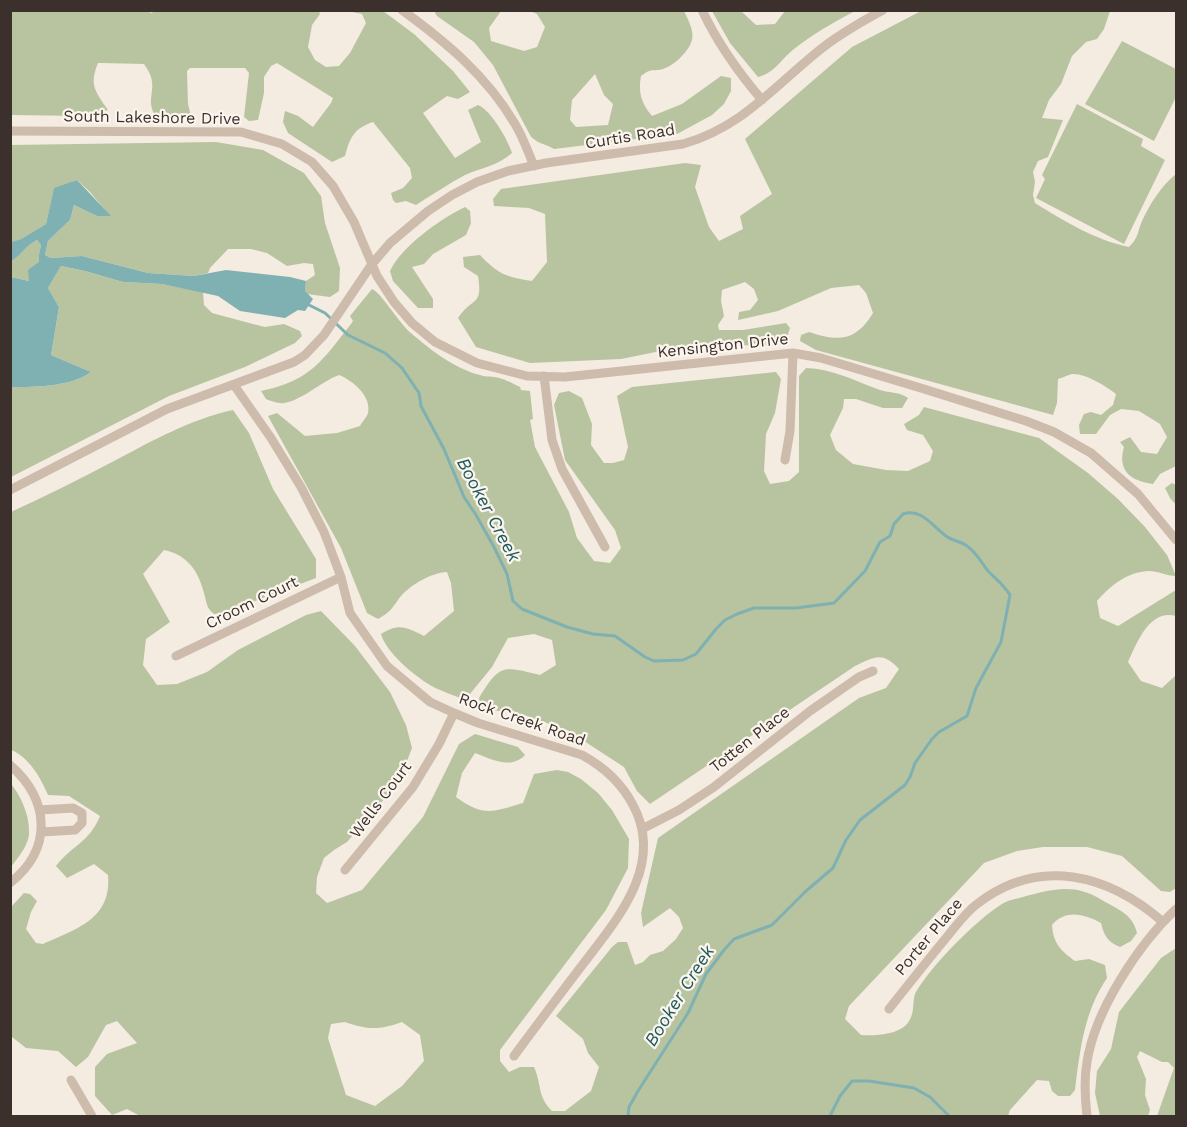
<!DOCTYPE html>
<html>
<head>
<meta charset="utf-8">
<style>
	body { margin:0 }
	#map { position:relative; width:1187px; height:1127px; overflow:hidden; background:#f4ebe1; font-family:"Work Sans",sans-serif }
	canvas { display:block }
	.frame { position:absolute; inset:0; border:12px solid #3b302b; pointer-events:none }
</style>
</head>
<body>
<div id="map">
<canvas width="1187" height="1127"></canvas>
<div class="frame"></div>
</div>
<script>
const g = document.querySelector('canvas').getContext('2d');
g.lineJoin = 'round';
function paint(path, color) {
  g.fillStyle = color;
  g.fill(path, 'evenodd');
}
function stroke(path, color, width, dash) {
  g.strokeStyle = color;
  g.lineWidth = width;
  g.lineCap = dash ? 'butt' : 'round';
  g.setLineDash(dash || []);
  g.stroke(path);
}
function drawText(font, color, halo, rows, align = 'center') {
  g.font = font + ' "Work Sans",sans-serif';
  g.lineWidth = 4.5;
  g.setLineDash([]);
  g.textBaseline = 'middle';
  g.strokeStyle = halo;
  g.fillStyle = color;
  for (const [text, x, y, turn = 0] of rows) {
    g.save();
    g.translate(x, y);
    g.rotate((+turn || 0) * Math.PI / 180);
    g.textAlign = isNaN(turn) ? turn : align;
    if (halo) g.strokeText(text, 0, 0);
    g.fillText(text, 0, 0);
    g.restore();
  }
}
paint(new Path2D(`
	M 143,10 L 152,13 L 154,10 L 319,11 L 320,14 L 312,25 L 308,47 L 315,60 L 326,67 L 339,66 L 350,53 L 366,23 L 362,14 L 347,11 L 383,11 L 414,34 L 453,71 L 470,92 L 458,99 L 447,96 L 423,113 L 455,158 L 481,142 L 468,110 L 478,105 C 491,110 508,140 512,153 C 499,165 481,168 465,175 C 448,184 432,195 416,205 L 406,201 L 396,203 L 393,200 L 391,193 L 403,188 L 412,178 L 410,168 L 373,122 C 353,129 350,138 345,156 L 332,162 L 288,133 L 283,122 L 285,111 L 298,116 L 313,127 L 331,103 L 333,98 L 277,63 L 271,66 L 264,77 L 264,93 L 258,120 L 249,121 L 244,117 L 249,73 L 245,68 L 190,68 L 187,71 L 188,104 L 191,116 L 161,118 L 154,114 C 145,95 161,87 144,64 L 102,63 L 98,63 C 89,85 95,91 108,110 L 85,116 L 11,115 L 11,11 Z
	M 434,11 L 501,11 L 489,28 L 491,41 L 524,51 L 537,47 L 545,27 L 537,14 L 530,11 L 684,11 C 694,32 698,40 680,58 C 676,62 669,67 663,69 C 652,72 653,67 641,76 C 638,92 641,103 652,116 L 682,104 L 721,76 L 731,78 L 731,91 L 724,104 L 712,115 L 677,134 L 554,149 C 546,144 535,143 530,135 L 493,65 L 474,42 L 437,16 ZM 595,74 L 604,95 L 613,104 L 608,125 L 576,127 L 570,120 L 572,100 Z
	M 712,11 L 741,11 L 756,25 L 775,24 L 785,11 L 855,11 C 834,22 813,34 794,49 C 781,59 775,73 758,77 L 730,43 Z
	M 921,11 L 1110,11 L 1104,29 L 1097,39 L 1086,42 L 1072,56 L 1061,84 L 1049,100 L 1042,118 L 1063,120 L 1048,157 L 1038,161 L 1033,172 L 1035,182 L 1033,195 L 1035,203 C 1064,221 1095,240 1129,247 C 1139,237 1137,233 1142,221 C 1150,204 1161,186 1176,174 L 1176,466 L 1160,474 L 1153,484 C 1131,481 1117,471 1124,447 L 1120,442 L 1130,437 L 1141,452 L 1157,454 L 1167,437 L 1160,424 L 1139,411 L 1121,409 L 1110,415 L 1096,434 L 1080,434 L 1079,425 L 1084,414 L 1091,412 L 1101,415 L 1113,405 L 1116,394 C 1106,386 1085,373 1072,374 C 1068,375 1062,378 1058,379 L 1057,403 L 1053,415 L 816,350 L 800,341 L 801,335 L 809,332 C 839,342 856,341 873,313 L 866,293 L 859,285 L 831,288 L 778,311 L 738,320 L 739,312 L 750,310 L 758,300 L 754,289 L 745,282 L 722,290 L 721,301 L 724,316 L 718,325 L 719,330 L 743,330 L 786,323 L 790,328 L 786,341 L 776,346 L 695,344 L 621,359 L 530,363 L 476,347 L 458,318 C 473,296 483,307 478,276 L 464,267 L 463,257 L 480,255 C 498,274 506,277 532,281 L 547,262 L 545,214 L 529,208 L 494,206 L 493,199 L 501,189 L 685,163 L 701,165 L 695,187 L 709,227 L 719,241 L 743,229 L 740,216 L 772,194 L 745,139 L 852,47 Z
	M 1122,41 L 1176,69 L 1176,97 L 1154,141 L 1085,104 Z
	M 1077,104 L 1143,139 L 1141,146 L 1165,160 L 1124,244 L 1036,198 L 1045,179 L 1042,175 Z
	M 216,142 L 263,150 L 304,173 L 321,196 L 325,223 L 340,268 L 339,291 L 330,297 L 307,294 L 305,291 L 306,281 L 315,275 L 313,264 L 304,263 L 287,266 L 267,253 L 251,249 L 228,249 L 210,268 L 208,273 L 194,276 L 148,273 L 82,256 L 51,258 L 45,255 L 48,241 L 70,220 L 74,205 L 97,216 L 110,216 L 90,192 L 77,180 L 54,189 L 46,224 L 21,239 L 11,242 L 10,145 Z
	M 465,207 L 470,211 L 471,223 L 466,235 L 433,254 L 424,264 L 412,267 L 433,299 L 433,308 L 418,308 L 393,281 L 390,271 C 402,246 440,219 465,207 Z
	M 37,240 L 41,245 L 39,254 L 39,262 L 29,281 L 11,277 L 10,261 C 21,256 26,245 37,240 Z
	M 61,266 L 85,271 L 123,282 L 162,284 L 203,292 L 204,305 L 212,313 L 253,324 L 265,327 L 284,324 L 300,331 L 302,336 L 295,343 L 245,367 L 169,396 L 11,477 L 11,387 C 36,387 70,387 91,372 L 51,355 L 59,307 L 48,288 Z
	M 372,289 C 381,292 400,325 412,334 C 431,350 455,369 480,375 C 484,377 489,376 494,377 C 503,378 512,383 520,387 L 521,390 L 530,391 L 533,419 L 530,420 L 535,447 L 569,512 L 577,538 L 594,561 L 610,563 L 621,548 L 615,530 L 565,460 L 554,405 L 559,393 L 569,391 L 582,398 L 592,424 L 591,445 L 604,463 L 613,463 L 624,460 L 628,447 L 617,396 L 632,387 L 776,372 L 781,379 L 775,413 L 766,434 L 764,471 L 770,484 L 789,481 L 799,472 L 799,376 L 806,368 C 833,369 855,381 880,390 C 890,393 900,392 908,398 L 902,408 L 883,408 L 856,399 L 844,399 L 843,408 L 830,435 L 836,450 L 853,464 L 886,470 L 908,471 L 930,461 L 933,451 L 923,435 L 907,430 L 904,424 L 919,415 L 924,407 L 1039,438 L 1088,473 L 1118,499 L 1145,527 L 1167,555 L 1176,576 C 1167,576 1158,571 1149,571 C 1127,572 1111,585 1097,601 L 1100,618 L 1118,626 L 1176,590 L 1176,616 C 1149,609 1137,643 1128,662 L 1141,681 L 1162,688 L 1176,675 L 1176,888 L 1170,892 L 1161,891 L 1122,856 L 1087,847 L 1043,847 L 1017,851 L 984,863 L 849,1006 L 845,1019 L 861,1035 C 874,1036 894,1035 905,1026 C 917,1015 911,1001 916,992 C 932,965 975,921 1002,904 C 1008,900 1016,899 1023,897 C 1053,889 1074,883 1102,900 C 1117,909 1133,914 1137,933 L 1131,941 L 1120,947 C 1108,942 1104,936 1101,923 C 1084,914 1066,909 1052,925 C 1053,943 1061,951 1075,961 L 1089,959 L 1105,965 L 1107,978 C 1084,1012 1080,1050 1075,1090 L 1070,1096 L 1058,1096 L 1052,1091 L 1049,1081 L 1037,1080 L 1010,1110 L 1008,1116 L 140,1116 L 127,1109 L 112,1115 L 95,1096 L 95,1067 L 107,1054 L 137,1043 L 117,1021 L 106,1025 L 88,1057 L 76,1067 L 58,1051 L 26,1048 L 12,1037 L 11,907 L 24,893 L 30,894 L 37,901 L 31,912 L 26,929 L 36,943 L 43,944 C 76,929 112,919 108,875 L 94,864 L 67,878 L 56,866 C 72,845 89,843 100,816 L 69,796 L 48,795 C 41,778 28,756 11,750 L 11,512 C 46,496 80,479 114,461 C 152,441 191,419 233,410 L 249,433 L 273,489 L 316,559 L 316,578 L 226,612 L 214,614 C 206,608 207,603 204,593 C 198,570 187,555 164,550 L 143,574 L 170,622 L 146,639 L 143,665 L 157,685 L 177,684 L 207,672 L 238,650 L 306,615 L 321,611 L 355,646 L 390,692 L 406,725 L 412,748 L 399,782 L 347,842 L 334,850 L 324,858 L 317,877 L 316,893 L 327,903 L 362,890 L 423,817 L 459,744 L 475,734 L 518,747 L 525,755 C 511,770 491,759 475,753 L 462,773 L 456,797 C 483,817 493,812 523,803 L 534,774 L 557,770 L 568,772 L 581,779 L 598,793 L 612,810 L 629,839 L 628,868 L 606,910 L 500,1050 L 500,1061 L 509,1072 L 520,1067 L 534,1067 C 542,1085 537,1096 552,1111 L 565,1111 L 591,1091 L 599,1067 L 588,1053 L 583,1039 L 556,1016 L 612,947 L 618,942 L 627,942 L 635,965 L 643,962 L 650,955 L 663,951 L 676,939 L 683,928 L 679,917 L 670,908 L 643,927 L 641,913 L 658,838 L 859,698 L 886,688 L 899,669 C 882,651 875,657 855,666 L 650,804 L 637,791 L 624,767 L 567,730 L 524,715 L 481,708 L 479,698 C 500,664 502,666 540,675 L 556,665 L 552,640 L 534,634 L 508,638 L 492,667 L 465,700 C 454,695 440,691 430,685 C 413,675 386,652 381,634 C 399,623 406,627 424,636 L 454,611 L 451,583 L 447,572 C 431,573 412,584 401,596 C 391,609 393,610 378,619 L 367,613 L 341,548 L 268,416 L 277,413 L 305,436 L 337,433 L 360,426 C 362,422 367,417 368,413 C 372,396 352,380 339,375 C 320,382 303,400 284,403 C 279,404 271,401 266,399 L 261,391 C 310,381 322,361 351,324 L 353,321 L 350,316 ZM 345,1022 C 369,1030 379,1030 402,1022 L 420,1035 L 424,1061 L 402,1086 L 375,1106 L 346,1095 L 328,1038 L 331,1024 Z
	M 1172,483 L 1176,485 L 1176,505 L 1170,498 L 1165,488 Z
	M 11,784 C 21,796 30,816 29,833 C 29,845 17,859 11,867 Z
	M 1176,948 L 1176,1116 L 1157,1116 L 1174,1068 L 1168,1062 L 1162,1062 L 1140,1051 L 1137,1057 L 1146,1079 L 1145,1095 L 1150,1110 L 1148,1116 L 1100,1116 L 1095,1093 L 1097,1071 L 1111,1049 L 1119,1012 L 1161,958 Z`), '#b8c4a0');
paint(new Path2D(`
	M 77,180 L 111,216 L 97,216 L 74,205 L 70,220 L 48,241 L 45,255 L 51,258 L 82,256 L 148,273 L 194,276 L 226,270 L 290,277 L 306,281 L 305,291 L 313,299 L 305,311 L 298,310 L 285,318 L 240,311 L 218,296 L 162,284 L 123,282 L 85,271 L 61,266 L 48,288 L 59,307 L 51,355 L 91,372 C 70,387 36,387 11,387 L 11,277 L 29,281 L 28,270 L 39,262 L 39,254 L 41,245 L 37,240 C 26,245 21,256 11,261 L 11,242 L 21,239 L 46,224 L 54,188 Z`), '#7fb0b2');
stroke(new Path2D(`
	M 307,304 L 325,313 L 348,335 L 385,353 L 402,368 L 419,393 L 421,406 L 444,449 L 464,497 L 476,515 L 494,547 L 507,574 L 513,601 L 522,609 L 567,627 L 593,634 L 615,636 L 645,657 L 654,661 L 683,660 L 696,654 L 716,629 L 725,620 L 737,614 L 754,608 L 796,608 L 834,603 L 865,571 L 880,542 L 890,536 L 894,524 L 903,514 C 922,508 932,526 946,536 C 952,541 961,541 967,546 C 977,553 981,562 988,571 C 996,579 1004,585 1010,595 L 1001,642 L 976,688 L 967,716 L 939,732 L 932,739 L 915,763 L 910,777 L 905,785 L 860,820 L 846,840 L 833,868 L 806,891 L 772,925 L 734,939 L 724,950 L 706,974 L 688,1013 L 638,1091 L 629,1107 L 628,1116
	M 830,1116 L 840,1096 L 852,1081 L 869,1081 L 914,1088 L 930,1097 L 949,1116`), '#7fb0b2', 3);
stroke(new Path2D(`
	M 402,10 C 446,42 487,76 515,124 C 523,137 528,152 534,166
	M 702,10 C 718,44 738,72 762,100
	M 10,131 L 241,132 L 282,144 L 312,162 L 333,186 L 354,222 L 377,276 L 394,302 L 412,323 L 435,342 L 477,363 L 527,376 L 565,377 L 793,353 L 821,358 L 924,389 L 1026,421 L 1054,432 L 1091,453 L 1138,494 L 1176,540
	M 544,376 L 552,440 L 562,469 L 605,547
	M 234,385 L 271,438 L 301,487 L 324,532 L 341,577 L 350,613 L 387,666 L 430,702 L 454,713 L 478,723 L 582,755 C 604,767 621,782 633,805 C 666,866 615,922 580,968 C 558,997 536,1026 514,1056
	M 785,460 L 790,431 L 793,353
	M 10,490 L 167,409 L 294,362 L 305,355 L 324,335 L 372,264 L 390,243 L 428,211 L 452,195 L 477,182 L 508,171 L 546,163 L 683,144 C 740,128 772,89 816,53 C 836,36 859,23 883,10
	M 176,656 L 341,577
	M 10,765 C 50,800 53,849 10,883
	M 40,810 L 73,808 L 82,813 L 82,823 L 75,830 L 42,832
	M 642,829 L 679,810 L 714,787 L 810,711 L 859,677 L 873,671
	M 345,870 L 413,787 L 439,744 L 454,713
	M 889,1009 C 908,985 927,961 946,938 C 956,926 965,913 977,904 C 1039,856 1108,874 1163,922
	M 71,1080 L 92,1116
	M 1087,1116 C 1085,1099 1084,1079 1087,1062 C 1095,1010 1139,944 1176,909`), '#cdbbac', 9);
drawText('16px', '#3b302b', '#fbf5ee', [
	["South Lakeshore Drive",152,118,1],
	["Curtis Road",630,137,-9],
	["Kensington Drive",723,346,-6],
	["Croom Court",252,603,-26],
	["Rock Creek Road",522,720,19],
	["Totten Place",750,740,-38],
	["Wells Court",381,800,-53],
	["Porter Place",929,937,-50]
]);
drawText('italic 18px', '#1f5a5e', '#fbf5ee', [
	["Booker Creek",488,510,62],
	["Booker Creek",680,996,-58]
]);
</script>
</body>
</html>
